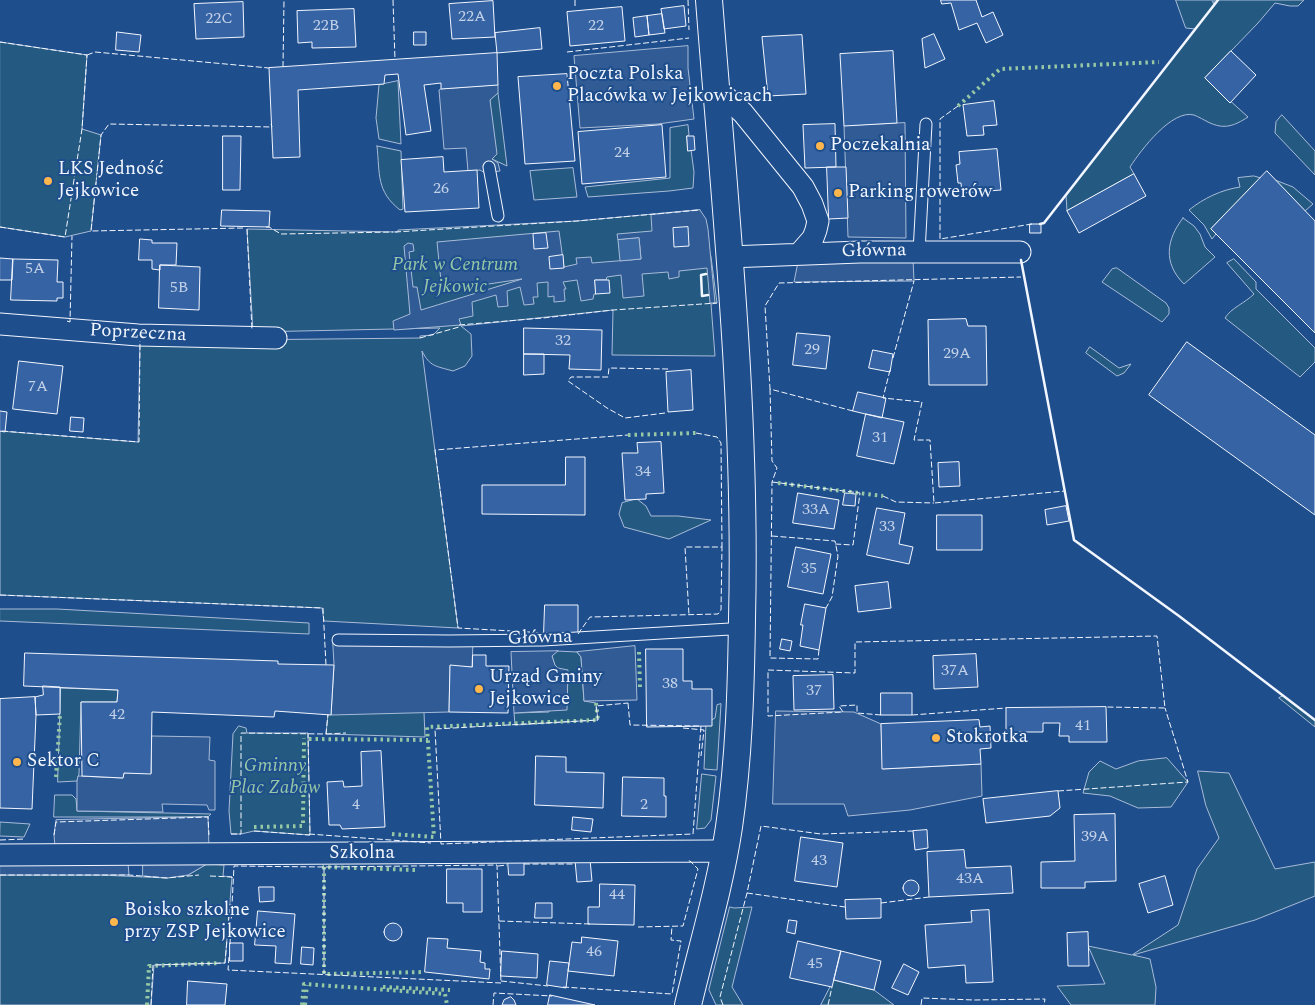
<!DOCTYPE html>
<html>
<head>
<meta charset="utf-8">
<style>
	body { margin:0 }
	canvas { display:block; background:#1f4e8c }
</style>
</head>
<body>
<canvas width="1315" height="1005"></canvas>
<script>
const g = document.querySelector('canvas').getContext('2d');
g.lineJoin = 'round';
function paint(path, color) {
  g.fillStyle = color;
  g.fill(path, 'evenodd');
}
function stroke(path, color, width, dash) {
  g.strokeStyle = color;
  g.lineWidth = width;
  g.lineCap = dash ? 'butt' : 'round';
  g.setLineDash(dash || []);
  g.stroke(path);
}
function drawText(font, color, halo, rows, align = 'center') {
  g.font = font + ' Spectral,serif';
  g.lineWidth = 4;
  g.setLineDash([]);
  g.textBaseline = 'middle';
  g.strokeStyle = halo;
  g.fillStyle = color;
  for (const [text, x, y, turn = 0] of rows) {
    g.save();
    g.translate(x, y);
    g.rotate((+turn || 0) * Math.PI / 180);
    g.textAlign = isNaN(turn) ? turn : align;
    if (halo) g.strokeText(text, 0, 0);
    g.fillText(text, 0, 0);
    g.restore();
  }
}
const green = new Path2D(`
	M 1176,0 L 1212,0 L 1214,5 L 1214,0 L 1304,0 L 1298,6 L 1290,6 L 1275,3 L 1258,23 L 1205,78 L 1248,117 C 1234,126 1224,130 1208,122 C 1204,120 1199,117 1194,115 C 1172,109 1141,150 1130,167 L 1134,174 L 1067,211 L 1066,195 L 1195,29 L 1186,28 Z
	M 0,42 L 87,55 L 82,129 L 101,135 L 91,231 L 65,237 L 0,227 Z
	M 398,81 L 401,144 L 379,139 L 376,118 L 379,85 Z
	M 498,93 L 507,166 L 492,159 L 490,100 Z
	M 1282,115 L 1315,151 L 1315,175 L 1275,133 L 1276,122 Z
	M 688,125 L 689,135 L 687,136 L 688,150 L 691,150 L 694,172 L 693,188 L 669,191 L 588,197 L 585,187 L 670,178 L 670,128 Z
	M 377,146 L 401,151 L 403,209 L 400,210 C 376,191 380,174 377,146 Z
	M 573,168 L 577,197 L 534,200 L 530,171 Z
	M 1254,176 L 1261,178 L 1211,229 L 1216,234 L 1212,239 L 1204,225 L 1189,210 C 1204,198 1221,190 1240,187 L 1238,178 Z
	M 1275,180 L 1293,187 L 1313,204 L 1305,211 Z
	M 700,210 L 711,257 L 717,303 L 711,304 L 715,356 L 612,355 L 613,310 L 461,326 L 471,334 L 472,356 L 465,366 L 453,371 C 436,366 430,367 422,351 L 458,628 L 324,621 L 322,608 L 0,595 L 0,431 L 138,442 L 140,341 L 420,338 L 420,336 L 433,335 L 440,328 L 253,332 L 247,229 L 398,232 L 398,230 L 577,221 Z
	M 1183,218 L 1194,226 L 1200,234 L 1205,247 L 1215,257 L 1184,284 C 1163,263 1166,240 1183,218 Z
	M 1234,259 L 1256,282 L 1256,289 L 1315,348 L 1315,362 L 1300,377 L 1225,318 C 1231,308 1245,303 1254,294 L 1227,263 Z
	M 1117,268 L 1166,303 L 1169,308 L 1169,314 L 1162,322 L 1102,282 L 1112,269 Z
	M 1090,347 L 1119,368 L 1131,364 L 1124,373 L 1117,376 L 1086,353 Z
	M 637,499 L 646,506 L 651,516 L 678,516 L 711,520 L 669,539 L 624,527 L 619,514 L 622,503 Z
	M 0,609 L 57,609 L 309,623 L 309,634 L 0,621 Z
	M 557,651 L 577,652 L 581,657 L 584,701 L 596,703 L 598,720 L 515,725 L 514,713 L 549,712 L 558,668 L 555,666 L 552,656 Z
	M 61,688 L 118,690 L 117,702 L 81,702 L 79,774 L 77,781 L 58,782 Z
	M 1283,696 L 1315,720 L 1315,727 L 1279,698 Z
	M 721,704 L 717,770 L 704,769 L 706,723 L 715,718 L 717,705 Z
	M 424,712 L 425,737 L 326,734 L 328,714 Z
	M 239,726 L 246,728 L 247,733 L 308,733 L 310,835 L 254,831 L 241,834 L 231,834 L 229,811 L 233,734 Z
	M 1167,758 L 1188,782 L 1171,807 L 1138,808 L 1110,796 L 1083,793 L 1089,772 L 1100,761 L 1116,769 L 1138,761 Z
	M 1198,771 L 1229,773 L 1275,869 L 1315,862 L 1315,896 L 1255,920 L 1133,955 L 1150,959 L 1156,987 L 1155,1005 L 1071,1005 L 1057,986 L 1105,984 L 1088,946 L 1132,955 L 1178,925 L 1197,869 L 1219,838 L 1206,806 Z
	M 702,774 L 716,776 L 711,820 L 705,828 L 697,829 Z
	M 55,795 L 72,795 L 76,799 L 77,811 L 211,814 L 208,817 L 54,817 Z
	M 0,823 L 0,822 L 30,824 L 24,837 L 0,836 Z
	M 207,864 L 224,865 L 223,876 L 232,877 L 225,963 L 154,965 L 151,1005 L 0,1005 L 0,875 L 100,875 L 167,878 L 188,875 Z
	M 730,907 L 734,908 L 752,907 L 732,987 L 743,1005 L 716,1005 L 709,990 Z
	M 834,980 L 874,990 L 894,1005 L 821,1005 Z`);
paint(green, '#245a82');
stroke(green, '#a8bbd7', 1);
const parking = new Path2D(`
	M 688,46 L 688,68 L 694,119 L 658,124 L 580,128 L 574,56 Z
	M 498,85 L 498,93 L 490,100 L 497,154 L 492,159 L 498,163 L 500,171 L 485,173 L 480,170 L 468,171 L 466,148 L 444,149 L 439,90 L 441,89 Z
	M 905,123 L 906,238 L 848,237 L 844,126 Z
	M 700,210 L 706,219 L 708,229 L 715,303 L 710,303 L 707,268 L 679,271 L 679,277 L 669,279 L 668,272 L 642,274 L 644,296 L 623,298 L 621,275 L 607,277 L 606,280 L 595,280 L 596,294 L 594,294 L 593,299 L 581,301 L 577,280 L 563,282 L 566,289 L 564,289 L 565,301 L 554,302 L 554,296 L 548,297 L 548,282 L 537,283 L 538,297 L 533,297 L 534,304 L 524,305 L 520,287 L 507,291 L 508,306 L 498,307 L 496,295 L 472,302 L 473,316 L 459,319 L 461,325 L 394,330 L 393,321 L 410,314 L 404,246 L 408,243 L 413,244 L 414,251 L 409,252 L 413,287 L 417,287 L 421,310 L 522,279 L 442,291 L 437,242 L 559,231 L 564,267 L 577,264 L 576,258 L 591,257 L 592,263 L 641,259 L 639,238 L 618,240 L 617,234 L 652,231 L 651,215 Z
	M 913,259 L 914,281 L 794,282 L 798,262 Z
	M 333,640 L 473,641 L 472,667 L 450,666 L 449,712 L 331,715 L 334,665 Z
	M 635,646 L 637,700 L 584,701 L 581,657 L 577,652 Z
	M 558,651 L 552,656 L 555,665 L 558,668 L 568,670 L 567,710 L 514,713 L 511,652 Z
	M 776,711 L 854,712 L 881,724 L 883,769 L 981,764 L 982,796 L 910,810 L 848,816 L 844,804 L 773,804 Z
	M 152,736 L 210,737 L 209,760 L 215,761 L 215,810 L 209,810 L 207,805 L 162,804 L 163,812 L 77,811 L 77,781 L 78,776 L 123,778 L 124,773 L 151,773 Z
	M 208,817 L 209,848 L 55,847 L 54,835 L 56,820 Z
	M 0,862 L 128,863 L 129,875 L 0,875 Z
	M 143,863 L 207,864 L 188,875 L 167,878 L 143,876 Z`);
paint(parking, '#305b95');
stroke(parking, '#a8bbd7', 1);
const water = new Path2D(`
	M 639,238 L 641,259 L 620,261 L 618,240 Z`);
paint(water, '#3b69a3');
stroke(water, '#a8bbd7', 1);
const building = new Path2D(`
	M 941,0 L 976,0 L 982,17 L 993,12 L 1003,35 L 986,43 L 977,23 L 959,30 L 951,3 L 942,4 Z
	M 493,1 L 495,37 L 452,39 L 449,4 Z
	M 243,2 L 244,37 L 196,39 L 194,4 Z
	M 684,6 L 686,26 L 664,29 L 661,9 Z
	M 622,7 L 625,41 L 570,46 L 567,12 Z
	M 354,9 L 356,47 L 312,48 L 312,42 L 298,43 L 297,11 Z
	M 662,14 L 665,33 L 649,35 L 647,16 Z
	M 647,16 L 649,35 L 635,37 L 633,18 Z
	M 540,28 L 542,49 L 497,53 L 495,33 Z
	M 117,32 L 141,35 L 139,52 L 116,50 Z
	M 414,32 L 426,32 L 426,45 L 414,45 Z
	M 934,34 L 945,59 L 925,68 L 922,39 Z
	M 802,35 L 806,94 L 768,96 L 762,37 Z
	M 893,51 L 897,123 L 844,126 L 840,54 Z
	M 1231,51 L 1256,75 L 1230,103 L 1205,78 Z
	M 497,53 L 498,85 L 441,89 L 441,83 L 424,85 L 431,131 L 406,135 L 398,74 L 385,75 L 384,84 L 298,90 L 300,157 L 273,158 L 269,68 Z
	M 567,74 L 575,161 L 525,164 L 518,77 Z
	M 994,101 L 997,125 L 983,126 L 984,135 L 967,136 L 963,105 Z
	M 835,124 L 836,167 L 805,168 L 803,125 Z
	M 662,125 L 666,177 L 582,184 L 578,132 Z
	M 223,136 L 241,136 L 240,190 L 223,190 Z
	M 687,136 L 694,136 L 695,150 L 688,151 Z
	M 997,149 L 1001,190 L 962,193 L 961,183 L 958,183 L 956,165 L 960,164 L 959,152 Z
	M 443,157 L 444,172 L 477,170 L 479,208 L 405,212 L 401,160 Z
	M 827,167 L 846,167 L 848,218 L 829,219 Z
	M 1267,171 L 1315,221 L 1315,333 L 1211,229 Z
	M 1134,174 L 1146,196 L 1079,233 L 1067,211 Z
	M 222,210 L 270,211 L 269,227 L 221,226 Z
	M 1030,224 L 1041,224 L 1041,233 L 1030,233 Z
	M 688,227 L 689,246 L 674,247 L 673,228 Z
	M 546,233 L 548,248 L 534,249 L 533,234 Z
	M 140,239 L 152,240 L 152,243 L 177,243 L 176,265 L 160,265 L 160,270 L 152,269 L 152,260 L 139,260 Z
	M 563,255 L 564,268 L 550,269 L 549,257 Z
	M 0,258 L 13,259 L 12,280 L 0,280 Z
	M 13,259 L 58,260 L 57,282 L 63,282 L 63,298 L 57,298 L 57,301 L 11,300 Z
	M 160,265 L 200,267 L 199,310 L 159,308 Z
	M 595,280 L 609,280 L 610,293 L 596,294 Z
	M 966,319 L 968,326 L 986,326 L 987,385 L 929,385 L 928,320 Z
	M 524,328 L 602,330 L 601,370 L 569,369 L 570,355 L 524,354 Z
	M 797,333 L 830,336 L 826,369 L 793,365 Z
	M 1187,342 L 1315,435 L 1315,515 L 1149,395 Z
	M 873,350 L 893,354 L 890,372 L 869,368 Z
	M 524,354 L 544,354 L 544,374 L 524,375 Z
	M 19,361 L 63,366 L 57,414 L 13,409 Z
	M 691,370 L 693,410 L 668,412 L 666,372 Z
	M 858,392 L 886,398 L 882,418 L 853,411 Z
	M 0,411 L 7,412 L 5,432 L 0,431 Z
	M 866,414 L 904,422 L 894,464 L 857,456 Z
	M 71,417 L 84,418 L 83,432 L 70,431 Z
	M 661,442 L 664,493 L 646,494 L 646,499 L 625,500 L 622,453 L 638,453 L 637,443 Z
	M 566,457 L 585,457 L 585,515 L 482,514 L 482,485 L 565,485 Z
	M 959,462 L 960,486 L 939,487 L 938,463 Z
	M 798,493 L 839,500 L 834,529 L 793,523 Z
	M 845,493 L 856,494 L 855,506 L 843,505 Z
	M 1066,506 L 1069,521 L 1047,525 L 1045,510 Z
	M 877,508 L 905,513 L 899,544 L 913,547 L 909,564 L 867,555 Z
	M 937,515 L 982,515 L 982,550 L 937,550 Z
	M 796,547 L 831,554 L 823,594 L 788,587 Z
	M 888,582 L 891,608 L 858,612 L 855,586 Z
	M 805,604 L 826,608 L 819,650 L 800,646 L 803,625 L 801,625 Z
	M 545,605 L 578,605 L 578,634 L 544,633 Z
	M 782,639 L 792,641 L 790,651 L 780,649 Z
	M 646,649 L 683,649 L 683,681 L 692,681 L 692,689 L 712,689 L 712,726 L 647,727 Z
	M 25,653 L 278,661 L 278,664 L 334,665 L 331,715 L 275,711 L 274,717 L 152,712 L 151,774 L 124,773 L 123,778 L 82,776 L 81,702 L 117,702 L 118,690 L 24,686 Z
	M 976,654 L 978,687 L 934,689 L 933,656 Z
	M 473,655 L 486,655 L 486,666 L 509,666 L 508,713 L 449,712 L 450,665 L 472,667 Z
	M 833,675 L 834,709 L 794,710 L 793,676 Z
	M 43,686 L 60,687 L 60,714 L 36,715 L 35,697 L 43,695 Z
	M 881,693 L 912,693 L 912,715 L 881,715 Z
	M 35,697 L 36,715 L 32,809 L 0,808 L 0,699 Z
	M 1106,707 L 1107,742 L 1069,742 L 1069,736 L 1059,736 L 1060,723 L 1043,723 L 1043,732 L 1006,732 L 1006,708 Z
	M 979,720 L 980,727 L 990,726 L 991,748 L 980,749 L 981,764 L 882,769 L 881,724 Z
	M 381,751 L 385,827 L 342,829 L 340,825 L 329,825 L 327,782 L 343,781 L 344,787 L 362,786 L 361,752 Z
	M 536,756 L 566,757 L 566,772 L 604,773 L 603,808 L 535,805 Z
	M 623,777 L 664,778 L 664,796 L 666,796 L 666,817 L 622,816 Z
	M 1058,791 L 1060,808 L 1050,816 L 986,823 L 983,799 Z
	M 1115,814 L 1116,881 L 1085,882 L 1085,888 L 1041,888 L 1041,862 L 1075,861 L 1074,815 Z
	M 573,817 L 593,819 L 591,832 L 572,830 Z
	M 927,830 L 928,848 L 915,850 L 913,831 Z
	M 801,837 L 843,843 L 837,887 L 795,881 Z
	M 964,850 L 966,868 L 1011,866 L 1013,893 L 929,897 L 927,852 Z
	M 590,859 L 592,881 L 577,882 L 575,860 Z
	M 508,861 L 524,861 L 524,875 L 509,875 Z
	M 447,869 L 482,869 L 482,912 L 463,912 L 463,903 L 447,903 Z
	M 1165,876 L 1173,905 L 1148,913 L 1139,884 Z
	M903 888a8 8 0 1 1 16 0a8 8 0 1 1-16 0Z
	M 600,884 L 635,885 L 634,925 L 588,924 L 588,907 L 599,907 Z
	M 259,887 L 274,887 L 274,901 L 260,902 Z
	M 881,899 L 881,918 L 846,919 L 845,900 Z
	M 536,903 L 552,903 L 552,918 L 535,918 Z
	M 989,910 L 993,982 L 966,983 L 965,965 L 928,968 L 925,925 L 972,922 L 971,911 Z
	M 258,911 L 295,914 L 291,964 L 275,963 L 276,946 L 255,945 Z
	M 789,920 L 797,921 L 795,934 L 787,932 Z
	M384 932a9 9 0 1 1 18 0a9 9 0 1 1-18 0Z
	M 1088,932 L 1089,966 L 1068,966 L 1067,933 Z
	M 582,937 L 618,941 L 614,976 L 568,971 L 572,942 L 581,943 Z
	M 428,938 L 448,939 L 447,948 L 481,951 L 480,962 L 485,963 L 485,969 L 490,969 L 489,979 L 425,972 Z
	M 798,941 L 841,951 L 832,987 L 790,978 Z
	M 230,943 L 243,943 L 243,961 L 230,961 Z
	M 302,947 L 314,948 L 313,965 L 301,964 Z
	M 502,951 L 538,954 L 537,978 L 501,976 Z
	M 841,951 L 881,961 L 874,990 L 834,980 Z
	M 550,961 L 569,963 L 566,988 L 547,985 Z
	M 904,964 L 919,972 L 908,995 L 892,988 Z
	M 188,981 L 227,984 L 225,1005 L 187,1005 Z
	M 550,995 L 595,1005 L 548,1005 Z
	M 511,997 L 514,1000 L 516,1005 L 502,1005 L 504,1000 Z`);
paint(building, '#3563a3');
stroke(building, '#f2f6ff', 1);
const service = new Path2D(`
	M 489,167 L 498,216
	M 919,252 L 926,124
	M 338,640 L 449,641 L 543,640 L 730,629 L 742,630`);
const minor = new Path2D(`
	M 716,88 L 743,113 L 803,187 L 812,204 L 818,221 L 816,230 L 813,238 L 799,254
	M 729,257 L 860,252 L 1020,252
	M 0,324 L 138,335 L 276,338
	M 0,855 L 712,851 L 724,852`);
const tertiary = new Path2D(`
	M 688,1005 C 702,946 720,887 729,827 C 739,758 741,688 742,619 C 747,412 725,206 709,0`);
stroke(service, '#f2f6ff', 13);
stroke(minor, '#f2f6ff', 23);
stroke(tertiary, '#f2f6ff', 28);
stroke(service, '#1f4e8c', 11);
stroke(minor, '#1f4e8c', 21);
stroke(tertiary, '#1f4e8c', 26);
stroke(new Path2D(`
	M 958,106 L 1000,69 L 1159,62
	M 628,435 L 696,433
	M 778,483 L 883,496
	M 639,652 L 640,688
	M 309,739 L 428,740
	M 56,777 L 60,714
	M 254,827 L 303,826 L 304,738
	M 392,834 L 434,837 L 427,727 L 598,720 L 596,703
	M 415,870 L 324,867 L 324,974 L 425,972
	M 383,987 L 450,990
	M 147,1005 L 149,966 L 220,963
	M 302,1005 L 304,984 L 445,994 L 447,1005
	M 305,1005 L 307,985`), '#97c8a6', 4, [2.5, 4]);
stroke(new Path2D(`
	M 393,0 L 395,60
	M 575,0 L 575,8
	M 688,0 L 689,30
	M 0,42 L 87,55 L 82,129 L 65,237 L 0,227
	M 567,52 L 689,38
	M 87,55 L 95,52 L 269,68
	M 283,67 L 284,0
	M 958,106 L 940,119 L 940,239 L 1032,224
	M 266,227 L 269,227 L 281,234 L 393,232
	M 243,228 L 91,231 L 101,135 L 109,124 L 272,127 L 271,124
	M 247,229 L 252,330
	M 395,232 L 577,221 L 700,210
	M 67,321 L 70,322 L 72,236
	M 420,338 L 459,327 L 459,325 L 543,318 L 613,310 L 717,303
	M 893,358 L 914,281
	M 890,370 L 883,398 L 922,402 L 914,440 L 930,440 L 934,503 L 1065,491
	M 770,389 L 772,461 L 777,468 L 772,482 L 770,658 L 818,659 L 819,650
	M 853,411 L 770,389 L 765,306 L 779,283 L 1021,277
	M 665,413 L 625,418 L 607,408 L 568,381 L 571,377 L 608,377 L 609,368 L 668,369 L 668,372
	M 2,431 L 139,442 L 140,341
	M 696,433 L 717,437 L 721,443 L 722,547
	M 772,482 L 860,493 L 853,545 L 835,544
	M 883,496 L 896,502 L 934,503
	M 772,536 L 835,541 L 838,556 L 832,597 L 826,608
	M 0,595 L 323,608 L 326,665
	M 547,633 L 458,628 L 435,450 L 628,435
	M 578,634 L 590,617 L 718,614 L 721,610 L 722,547 L 685,547 L 689,615
	M 628,703 L 630,725 L 701,726 L 693,834 L 441,844 L 435,729 L 598,720 L 596,706 Z
	M 881,715 L 857,713 L 857,705 L 839,706 L 843,712 L 768,716 L 768,670 L 855,673 L 855,642 L 1157,636 L 1165,708 L 1106,707
	M 912,715 L 1006,708
	M 683,728 L 704,730 L 701,756
	M 326,734 L 346,733
	M 1058,791 L 1188,782 L 1165,708
	M 254,831 L 310,835 L 308,733
	M 231,834 L 241,834 L 241,733 L 326,734 L 328,714
	M 309,834 L 431,843
	M 54,835 L 56,822 L 208,817 L 209,835
	M 0,840 L 25,839
	M 524,864 L 575,864
	M 498,866 L 507,865
	M 0,875 L 129,875 L 167,878 L 199,875
	M 210,876 L 232,877 L 232,880
	M 747,893 L 845,907
	M 881,903 L 929,897
	M 499,921 L 590,924
	M 638,927 L 683,926 L 698,869 L 690,861 L 687,861
	M 230,944 L 234,866 L 324,867
	M 229,957 L 228,970 L 501,983 L 497,865 L 324,867 L 324,974
	M 501,981 L 548,986
	M 563,987 L 672,994 L 681,941 L 671,940 L 672,926
	M 151,1005 L 153,965 L 225,963 L 230,904
	M 493,1005 L 494,993 L 552,996
	M 723,1005 L 720,997 L 747,893 L 761,826 L 821,834 L 913,831
	M 828,1005 L 832,987
	M 921,1005 L 922,998 L 974,1000 L 1045,999 L 1044,1005`), '#f2f6ff', 1, [6, 2.5]);
stroke(new Path2D(`
	M 1040,224 L 1044,223 L 1218,0
	M 1021,260 L 1074,540 L 1179,616 L 1315,720
	M 706,274 L 701,275 L 702,296 L 708,295`), '#f2f6ff', 2.5);
for (const [x, y, r, color] of [
	[557,86,5,"#ffb74d"],
	[820,146,5,"#ffb74d"],
	[48,181,5,"#ffb74d"],
	[838,193,5,"#ffb74d"],
	[479,689,5,"#ffb74d"],
	[936,738,5,"#ffb74d"],
	[17,762,5,"#ffb74d"],
	[114,922,5,"#ffb74d"]
]) {
  const dot = new Path2D();
  dot.arc(x, y, r, 0, 2 * Math.PI);
  g.fillStyle = color;
  g.fill(dot);
  stroke(dot, '#1f4e8c', 2);
}
drawText('16px', '#c3d1e8', null, [
	["22A",472,18],
	["22C",219,20],
	["22B",326,27],
	["22",596,27],
	["24",622,154],
	["26",441,190],
	["5A",35,270],
	["5B",179,289],
	["32",563,342],
	["29",812,351],
	["29A",957,355],
	["7A",38,388],
	["31",880,439],
	["34",643,473],
	["33A",816,511],
	["33",887,528],
	["35",809,570],
	["37A",955,672],
	["38",670,685],
	["37",814,692],
	["42",117,716],
	["41",1083,727],
	["4",356,806],
	["2",644,806],
	["39A",1095,838],
	["43",819,862],
	["43A",970,880],
	["44",617,896],
	["46",594,953],
	["45",815,965]
]);
drawText('19px', '#f2f6ff', '#1f4e8c', [
	["Poczta Polska",567,75],
	["Placówka w Jejkowicach",567,97],
	["Poczekalnia",830,146],
	["LKS Jedność",58,170],
	["Jejkowice",58,192],
	["Parking rowerów",848,193],
	["Urząd Gminy",489,678],
	["Jejkowice",489,700],
	["Stokrotka",946,738],
	["Sektor C",27,762],
	["Boisko szkolne",124,911],
	["przy ZSP Jejkowice",124,933]
], 'left');
drawText('19px', '#f2f6ff', '#1f4e8c', [
	["Główna",874,252,-1],
	["Poprzeczna",138,334,3],
	["Główna",540,639,-2],
	["Szkolna",362,854]
]);
drawText('italic 19px', '#97c8a6', '#1f4e8c', [
	["Park w Centrum",455,266],
	["Jejkowic",455,288],
	["Gminny",275,767],
	["Plac Zabaw",275,789]
]);
</script>
</body>
</html>
